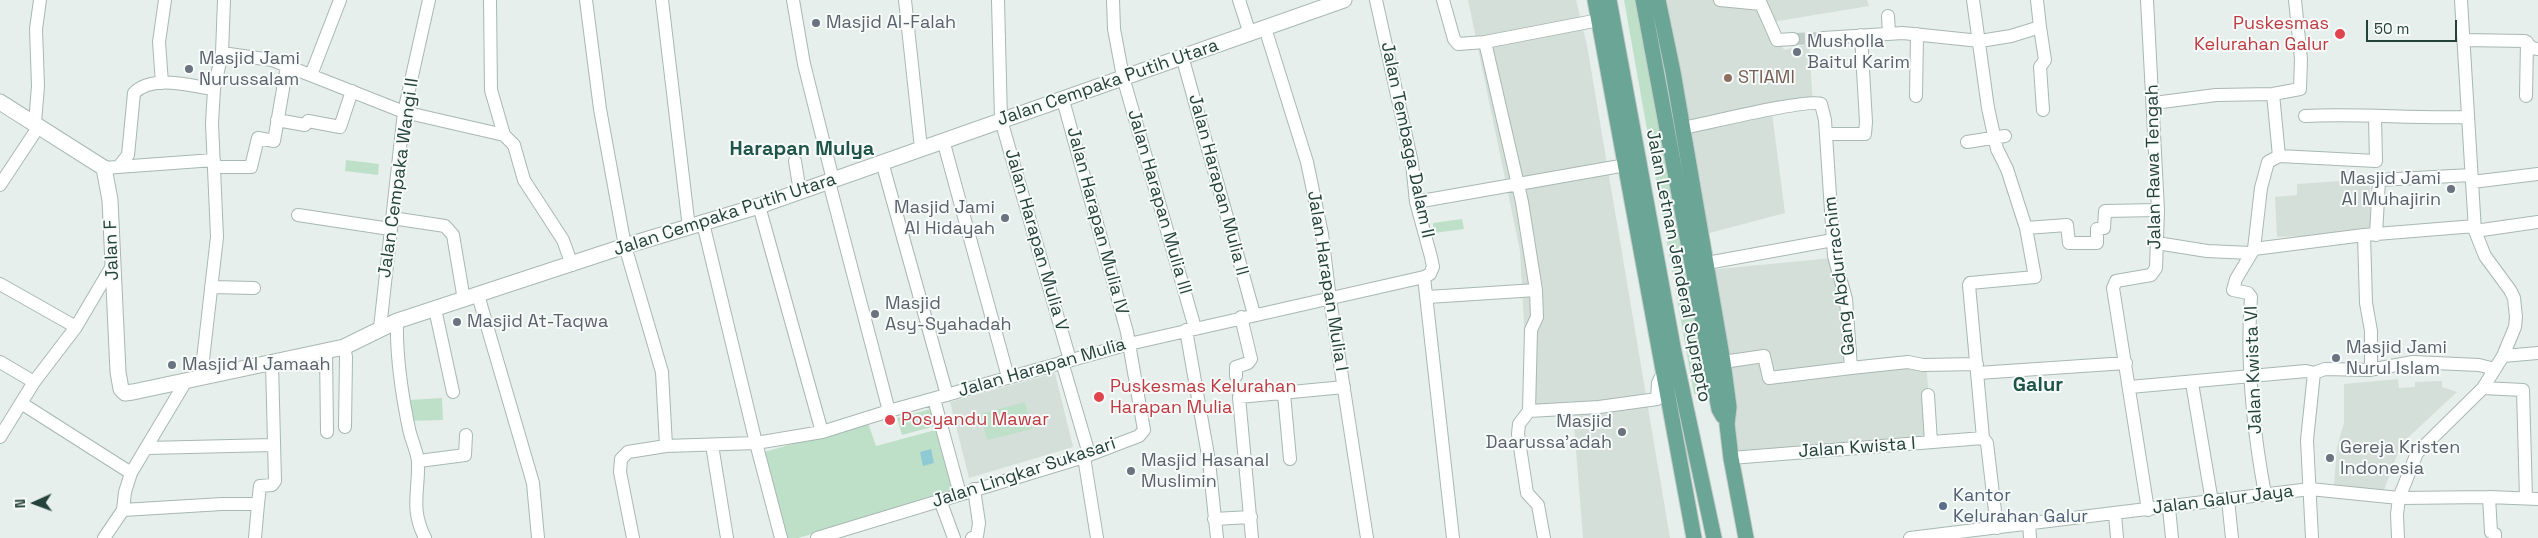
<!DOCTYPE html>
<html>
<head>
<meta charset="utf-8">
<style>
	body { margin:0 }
	#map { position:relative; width:2538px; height:538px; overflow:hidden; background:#e6efeb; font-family:"Space Grotesk",sans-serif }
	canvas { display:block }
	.north { position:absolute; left:10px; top:478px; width:50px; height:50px; -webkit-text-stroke:4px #f7fbf9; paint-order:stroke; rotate:268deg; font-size:14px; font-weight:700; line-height:20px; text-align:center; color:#24423a }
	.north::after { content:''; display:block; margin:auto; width:18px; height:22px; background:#24423a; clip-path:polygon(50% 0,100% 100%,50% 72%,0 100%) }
	.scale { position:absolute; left:2366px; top:20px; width:91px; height:22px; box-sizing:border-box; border:2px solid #24423a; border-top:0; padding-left:6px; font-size:15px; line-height:18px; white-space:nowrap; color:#24423a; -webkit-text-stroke:4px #f7fbf9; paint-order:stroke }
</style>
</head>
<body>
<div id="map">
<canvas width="2538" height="538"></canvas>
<div class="north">N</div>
<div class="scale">50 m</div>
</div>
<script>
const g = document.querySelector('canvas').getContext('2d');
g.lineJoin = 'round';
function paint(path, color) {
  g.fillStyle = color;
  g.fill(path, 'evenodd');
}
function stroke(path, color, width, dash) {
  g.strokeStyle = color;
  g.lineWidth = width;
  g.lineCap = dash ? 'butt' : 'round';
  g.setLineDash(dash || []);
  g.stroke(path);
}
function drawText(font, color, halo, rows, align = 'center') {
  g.font = font + ' "Space Grotesk",sans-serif';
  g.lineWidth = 4;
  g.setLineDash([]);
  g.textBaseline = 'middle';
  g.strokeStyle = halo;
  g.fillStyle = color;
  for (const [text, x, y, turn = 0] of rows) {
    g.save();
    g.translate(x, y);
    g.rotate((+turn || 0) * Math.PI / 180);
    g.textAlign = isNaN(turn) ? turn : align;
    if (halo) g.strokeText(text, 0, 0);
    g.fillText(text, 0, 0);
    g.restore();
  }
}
paint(new Path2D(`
	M 1468,0 L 1576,0 L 1587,45 L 1670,538 L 1583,538 L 1572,401 L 1529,413 L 1520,251 Z
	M 1658,0 L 1867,0 L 1869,6 L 1772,22 L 1784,50 L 1809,44 L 1813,103 L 1772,113 L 1785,213 L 1702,235 Z
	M 2370,179 L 2370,233 L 2277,237 L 2275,197 L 2297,195 L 2297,184 Z
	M 1832,258 L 1853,371 L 1926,361 L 1932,439 L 1731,458 L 1708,270 Z
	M 1055,373 L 1073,447 L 969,478 L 950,402 Z
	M 2398,379 L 2399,388 L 2415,387 L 2415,382 L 2442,381 L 2442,387 L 2457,392 L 2401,444 L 2383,493 L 2334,485 L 2337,447 L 2344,423 L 2344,384 Z`), '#d4dfda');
paint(new Path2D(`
	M 1624,0 L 1636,0 L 1710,392 L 1694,394 Z
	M 346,160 L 379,164 L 378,175 L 345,171 Z
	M 1462,219 L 1464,229 L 1434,233 L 1433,223 Z
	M 442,398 L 443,420 L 410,421 L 409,400 Z
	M 1025,402 L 1032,429 L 987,440 L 980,414 Z
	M 934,408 L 939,425 L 902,435 L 897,418 Z
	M 868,423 L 876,446 L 939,429 L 955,492 L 798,538 L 786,538 L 764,452 Z`), '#bfe0c8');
paint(new Path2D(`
	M 931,449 L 934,463 L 923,466 L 920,452 Z`), '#8ec9d4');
stroke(new Path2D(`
	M 1793,39 L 1823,38`), '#bfccc8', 12, [12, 6]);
const minor = new Path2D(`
	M 490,0 L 491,90 L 504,135
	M 586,0 L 600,109 L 625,246 L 662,372 L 666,446
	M 662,0 L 689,228
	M 793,0 L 804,64 L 833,180
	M 905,0 L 921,148
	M 998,0 L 1001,120 L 1070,360
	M 1113,0 L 1114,29 L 1123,77 L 1195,328
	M 1239,0 L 1250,34
	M 1443,0 L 1454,39 L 1458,44 L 1485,42
	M 1720,0 L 1761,4 L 1777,40 L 1793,39
	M 1973,0 L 1988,108 L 1997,149 L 2007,169 L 2026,228 L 2035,277 L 1970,283 L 1969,285 L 1983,438 L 1987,443 L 1997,528
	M 2147,0 L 2158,210 L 2156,268 L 2151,275 L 2116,281 L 2113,288 L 2148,510
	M 1888,16 L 1889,34
	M 2040,27 L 2045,60 L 2040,67 L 2043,110
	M 1265,28 L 1307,162 L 1322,234 L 1330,299 L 1367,538
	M 1823,38 L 1903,33 L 1980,41 L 2011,36 L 2040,27 L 2037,0
	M 2464,40 L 2525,41 L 2532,48 L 2538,49
	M 222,53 L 272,60 L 404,112 L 504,135 L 514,145 L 524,180 L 563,240 L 572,265
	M 1182,56 L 1254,314
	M 311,75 L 340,0
	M 162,83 L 159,42 L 165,0
	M 1916,96 L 1917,34
	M 2526,96 L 2527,42
	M 2154,103 L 2216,95 L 2273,94 L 2300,89 L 2301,59 L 2295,0
	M 2305,116 C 2359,113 2414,119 2468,117
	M 277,120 L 305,125 L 308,121 L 340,127 L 352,91
	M 35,123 L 38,86 L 36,29 L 40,0
	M 1683,128 C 1705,124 1808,98 1821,104 L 1825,120 L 1834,256 L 1846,299 L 1851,368 L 1908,362 L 1923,365 L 1977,364
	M 1826,134 L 1865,134 L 1866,122 L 1861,35
	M 943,140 L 1008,377
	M 1967,142 L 2005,136
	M 2279,156 L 2376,161 L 2375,117
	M 795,161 L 800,192
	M 882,162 L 947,395
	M 120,165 L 128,155 L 134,93 C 153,74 190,86 214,89
	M 214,167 L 251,167 L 258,138 L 274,141 L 287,66
	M 104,168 L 214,160
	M 829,182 L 889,411
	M 2472,182 L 2538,174
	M 0,185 L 39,126
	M 1416,202 L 1626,165
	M 759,206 L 822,432
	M 298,215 L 390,229
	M 392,218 L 445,226 L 453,235 L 464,300
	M 703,223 L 756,443 L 781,538
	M 2026,228 L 2067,225 L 2069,243 L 2097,243 L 2097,229 L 2104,228 L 2105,211 L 2158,210
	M 2475,231 L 2538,222
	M 2364,235 L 2366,303 L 2371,331 L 2371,365 L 2369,370
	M 2376,235 L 2379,180 L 2471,175
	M 2157,243 L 2207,251 L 2251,253
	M 2254,249 L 2364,235 L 2475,226
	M 1707,263 L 1833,240
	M 1424,277 L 1453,538
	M 0,284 L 76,327
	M 211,287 L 254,288
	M 478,295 L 533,483 L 538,538
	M 1428,297 L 1536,290
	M 435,309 L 453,392
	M 397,321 C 396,356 402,395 409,429 C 411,439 418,454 418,462 C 419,493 410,508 425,538
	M 380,328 L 404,112 L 429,0
	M 1186,330 L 1209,461 L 1217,538
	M 344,347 L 346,357 L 345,427
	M 326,350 L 327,432
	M 2503,356 L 2538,353
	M 0,362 L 34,382
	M 1062,362 L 1089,454
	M 1723,362 L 1764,356 L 1769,378 L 1851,368
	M 1978,373 L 2126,363
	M 1236,376 L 1236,367 L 1248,363 L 1251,359 L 1241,317
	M 201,377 L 217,237 L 212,123 L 214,89 L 222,53 L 224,0
	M 2192,383 L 2212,502
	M 2130,387 L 2306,371 L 2314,373
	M 2483,388 L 2523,390 L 2526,498
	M 1284,394 L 1290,459
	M 1928,395 L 1931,442
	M 934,399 L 960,494
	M 21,403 L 131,473
	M 1529,411 L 1599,407 L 1657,399 L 1658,383 L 1663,373
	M 0,437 L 34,382 L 76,327 L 112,266
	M 712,445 L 727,538
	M 147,448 L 273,445
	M 1084,457 L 1097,538
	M 1731,458 L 1983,438
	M 419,461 L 465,455 L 466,435
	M 2265,494 C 2253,430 2246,363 2251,297 L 2248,293 L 2233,290 L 2236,279 L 2254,249 L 2261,188 L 2268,162 L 2279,156 L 2273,94
	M 2489,497 L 2491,532 L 2495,534 L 2495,538
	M 940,500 L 954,538
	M 2228,500 L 2232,538
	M 2169,508 L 2172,538
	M 123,510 L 222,504 L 258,504 L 260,486 L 272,485 L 275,481 L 272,363
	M 2115,514 L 2117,538
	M 1214,519 L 1251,517
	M 2029,523 L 2030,538
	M 104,538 L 123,510 L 125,492 L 131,473 L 186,381
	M 255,538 L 258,504
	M 633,538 L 620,472 L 621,459 L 628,452 L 666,446 L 756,443 L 822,432 L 889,411 L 1129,344 L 1424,277 L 1430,274 L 1433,267 L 1431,257 L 1416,202 L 1412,163 L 1376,0
	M 817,538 L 1084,457 L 1139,436 L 1144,430 L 1127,332 L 1063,100
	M 972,538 L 977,536 L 979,523 L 974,489
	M 1252,538 L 1239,397 L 1344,387
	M 1544,538 L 1538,505 L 1527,493 L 1518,434 L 1519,424 L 1529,411 L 1531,330 L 1537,317 L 1536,290 L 1522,202 L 1485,42 L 1599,20
	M 1910,538 L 2310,489 L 2399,498 L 2489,497 L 2538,499
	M 2312,538 L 2307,440 L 2314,373 L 2325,369 L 2369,370 L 2413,362 L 2479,365 L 2495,369
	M 2398,538 L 2397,514 L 2399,498 L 2417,453 L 2483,388 L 2503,356 L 2515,327 L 2516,317 L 2514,298 L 2510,290 L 2485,256 L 2475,231 L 2461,0`);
const tertiary = new Path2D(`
	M 0,102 L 104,168 L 110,200 L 118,372 L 121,389 L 125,393 L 133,392 L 344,347 L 397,321 L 625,246 L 759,206 L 1344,0`);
const primary = new Path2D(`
	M 1595,0 L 1694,538
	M 1609,0 L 1673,347 L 1714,538
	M 1643,0 L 1719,409 L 1723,416
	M 1658,0 L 1673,72 L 1723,362 L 1729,407 L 1727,424 L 1731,458 L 1746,538`);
stroke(minor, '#a8b8b2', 14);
stroke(tertiary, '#a8b8b2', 17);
stroke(primary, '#c2cac8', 17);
stroke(minor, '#fff', 12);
stroke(tertiary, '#fff', 15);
stroke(primary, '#6aa596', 15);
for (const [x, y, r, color] of [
	[816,23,5,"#6b7280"],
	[2340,34,6,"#e0444e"],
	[1797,52,5,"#6b7280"],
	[189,69,5,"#6b7280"],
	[1728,78,5,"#8d6e63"],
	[2451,189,5,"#6b7280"],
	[1005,218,5,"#6b7280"],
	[875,314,5,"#6b7280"],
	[457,322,5,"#6b7280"],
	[2336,358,5,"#6b7280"],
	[172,365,5,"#6b7280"],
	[1099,397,6,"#e0444e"],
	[890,420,6,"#e0444e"],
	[1622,432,5,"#6b7280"],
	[2330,458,5,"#6b7280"],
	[1131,471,5,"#6b7280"],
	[1943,506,5,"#5c6f8a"]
]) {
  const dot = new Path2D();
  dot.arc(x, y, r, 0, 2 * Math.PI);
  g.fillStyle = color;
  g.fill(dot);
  stroke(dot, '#f7fbf9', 2);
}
drawText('18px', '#5b616d', '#f7fbf9', [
	["Masjid Al-Falah",826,23],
	["Musholla",1807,42],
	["Baitul Karim",1807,63],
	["Masjid Jami",199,59],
	["Nurussalam",199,80],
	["Masjid Jami",2441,179,"right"],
	["Al Muhajirin",2441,200,"right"],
	["Masjid Jami",995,208,"right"],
	["Al Hidayah",995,229,"right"],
	["Masjid",885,304],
	["Asy-Syahadah",885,325],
	["Masjid At-Taqwa",467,322],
	["Masjid Jami",2346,348],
	["Nurul Islam",2346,369],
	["Masjid Al Jamaah",182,365],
	["Masjid",1612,422,"right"],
	["Daarussa'adah",1612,443,"right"],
	["Gereja Kristen",2340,448],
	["Indonesia",2340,469],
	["Masjid Hasanal",1141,461],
	["Muslimin",1141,482]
], 'left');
drawText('18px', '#be3a42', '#f7fbf9', [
	["Puskesmas",2329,24,"right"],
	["Kelurahan Galur",2329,45,"right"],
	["Puskesmas Kelurahan",1110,387],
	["Harapan Mulia",1110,408],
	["Posyandu Mawar",901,420]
], 'left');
drawText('18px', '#785e54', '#f7fbf9', [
	["STIAMI",1738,78]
], 'left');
drawText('18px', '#24423a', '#f7fbf9', [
	["Jalan Cempaka Putih Utara",1108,83,-19],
	["Jalan Tembaga Dalam II",1407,140,78],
	["Jalan Rawa Tengah",2154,167,-91],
	["Jalan Cempaka Wangi II",399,178,-82],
	["Jalan Harapan Mulia II",1218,185,75],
	["Jalan Harapan Mulia III",1159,202,74],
	["Jalan Cempaka Putih Utara",725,215,-18],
	["Jalan Harapan Mulia IV",1097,221,75],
	["Jalan Harapan Mulia V",1036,240,74],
	["Jalan F",112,250,-92],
	["Jalan Letnan Jenderal Suprapto",1678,266,79],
	["Gang Abdurrachim",1840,276,-97],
	["Jalan Harapan Mulia I",1327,281,81],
	["Jalan Harapan Mulia",1042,368,-16],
	["Jalan Kwista VI",2254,370,-92],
	["Jalan Kwista I",1857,448,-4],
	["Jalan Lingkar Sukasari",1024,473,-18],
	["Jalan Galur Jaya",2223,500,-7]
]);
drawText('18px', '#4e5e75', '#f7fbf9', [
	["Kantor",1953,496],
	["Kelurahan Galur",1953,517]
], 'left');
drawText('bold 20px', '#1f5548', '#f7fbf9', [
	["Harapan Mulya",802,150],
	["Galur",2038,386]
]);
</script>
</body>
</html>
